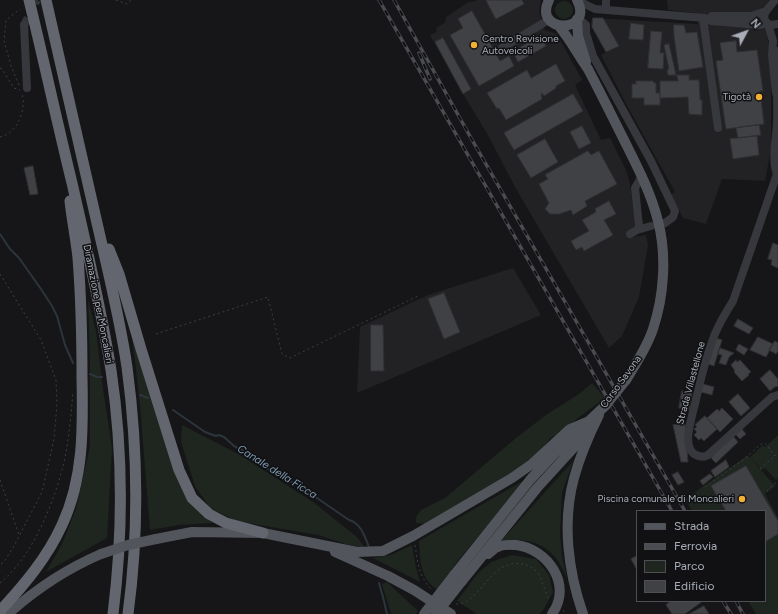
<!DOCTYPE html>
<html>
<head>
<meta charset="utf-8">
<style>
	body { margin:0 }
	#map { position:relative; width:778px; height:614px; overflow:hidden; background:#161618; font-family:Figtree,sans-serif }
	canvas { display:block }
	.legend { position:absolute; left:636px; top:510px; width:130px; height:92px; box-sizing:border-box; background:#111113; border:1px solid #4d4f55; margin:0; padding:5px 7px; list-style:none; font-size:12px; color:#a8adb8 }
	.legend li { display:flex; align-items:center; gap:8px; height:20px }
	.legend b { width:20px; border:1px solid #4d4f55 }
	.north { position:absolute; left:726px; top:12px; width:40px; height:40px; -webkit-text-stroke:3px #111113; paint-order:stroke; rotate:49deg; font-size:11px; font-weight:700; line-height:16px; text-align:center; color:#a8adb8 }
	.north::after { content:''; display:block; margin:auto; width:14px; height:18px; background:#a8adb8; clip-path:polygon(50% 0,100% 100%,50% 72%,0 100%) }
</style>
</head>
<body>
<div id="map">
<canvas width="778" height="614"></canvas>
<ul class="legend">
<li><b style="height:5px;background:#53555c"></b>Strada</li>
<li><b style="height:5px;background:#4a4c52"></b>Ferrovia</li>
<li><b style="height:11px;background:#1e261f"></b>Parco</li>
<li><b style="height:11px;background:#404145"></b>Edificio</li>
</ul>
<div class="north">N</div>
</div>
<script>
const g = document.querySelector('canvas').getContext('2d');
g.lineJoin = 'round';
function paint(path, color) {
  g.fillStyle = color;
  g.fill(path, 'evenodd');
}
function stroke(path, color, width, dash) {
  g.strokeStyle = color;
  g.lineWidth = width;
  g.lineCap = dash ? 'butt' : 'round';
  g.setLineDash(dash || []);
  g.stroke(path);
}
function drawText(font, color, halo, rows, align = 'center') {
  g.font = font + ' Figtree,sans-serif';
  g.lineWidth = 3;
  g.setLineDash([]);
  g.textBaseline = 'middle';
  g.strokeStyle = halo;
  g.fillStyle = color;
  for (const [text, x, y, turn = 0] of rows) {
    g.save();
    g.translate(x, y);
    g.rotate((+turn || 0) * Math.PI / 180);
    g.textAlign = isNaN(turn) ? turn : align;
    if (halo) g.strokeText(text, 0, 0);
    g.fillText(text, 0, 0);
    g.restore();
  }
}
paint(new Path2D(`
	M 478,0 L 541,0 L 539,11 L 542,22 L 545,30 L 557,34 L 582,80 L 575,85 L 601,140 L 610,138 L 626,170 L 630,184 L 635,223 L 632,237 L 646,235 L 648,245 L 639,297 L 622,336 L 609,348 L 515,187 L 488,135 L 466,99 L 430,35 L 437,32 L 436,28 L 445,23 L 446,17 L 467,3 Z
	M 667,0 L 769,0 L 763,9 L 771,59 L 771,149 L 765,181 L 722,179 L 706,224 L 683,218 L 671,194 L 675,192 L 625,102 L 601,55 L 606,52 L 592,27 L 593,18 L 698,24 L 696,13 L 668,10 Z
	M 513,268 L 541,315 L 357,393 L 360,327 L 428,295 Z`), '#222225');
paint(new Path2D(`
	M555 10a9 9 0 1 1 18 0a9 9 0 1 1-18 0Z
	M 88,299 L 96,331 L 103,389 L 112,448 L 107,538 L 46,572 L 62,544 L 76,509 L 90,446 L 90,361 Z
	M 132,335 L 192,503 L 213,523 L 179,525 L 150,530 L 140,405 Z
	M 592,383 L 605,398 L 550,439 L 533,460 L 425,524 L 416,523 L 416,517 L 421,510 L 445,498 L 516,438 L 546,415 L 579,394 Z
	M 182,425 L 240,455 L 313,502 L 357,537 L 365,548 L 349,545 L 318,535 L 236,521 L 210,508 L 195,486 L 181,442 Z
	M 778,435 L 778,478 L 776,480 L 765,468 L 762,470 L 750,457 L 763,445 L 765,447 Z
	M 748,455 L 775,486 L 765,494 L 778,518 L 778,614 L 756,614 L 748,601 L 765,601 L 765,511 L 692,511 L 685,499 Z
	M 573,461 L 562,493 L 560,532 L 562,556 L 567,577 C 563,571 560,563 555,557 C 540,540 522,538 500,542 Z
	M 528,478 L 460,558 L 437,589 C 420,580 420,558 419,541 Z
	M 412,545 L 416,568 L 420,582 L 373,558 L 391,555 Z
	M 512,555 L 536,559 L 549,575 L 553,592 L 544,609 L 539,614 L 477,614 L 457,601 L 477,574 L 491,562 Z
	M 387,582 L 418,611 L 416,614 L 391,614 L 382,584 Z`), '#1e261f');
stroke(new Path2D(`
	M 0,234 L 10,249 L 19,258 L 41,289 L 52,306 L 57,316 L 65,345 L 73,363
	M 90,374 L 97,377 L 102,377
	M 140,395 L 148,398
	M 173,410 L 205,432 L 216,436 L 219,435 L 224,437 L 234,446 L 257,458 L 261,465 L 301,487 L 349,520 C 361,523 365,537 369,547
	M 379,583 L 383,597 L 387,614`), '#2c353c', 2);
const building = new Path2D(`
	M 486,0 L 522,0 L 524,4 L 496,19 Z
	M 472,11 L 500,61 L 509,56 L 514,66 L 479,86 L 450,35 L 463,28 L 458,19 Z
	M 593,18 L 603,18 L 619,46 L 606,52 L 592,27 Z
	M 631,23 L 644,25 L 643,40 L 629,39 Z
	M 674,25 L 684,25 L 686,33 L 697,32 L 703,67 L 679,71 L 674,36 Z
	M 651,31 L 662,32 L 660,53 L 664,53 L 663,69 L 648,68 Z
	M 541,35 L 546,46 L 518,62 L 513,52 Z
	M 443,38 L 471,89 L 463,94 L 435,42 Z
	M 736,41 L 737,52 L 757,50 L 763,91 L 760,91 L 764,124 L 726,129 L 716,61 L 723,60 L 720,43 Z
	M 669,44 L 676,75 L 668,75 L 667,70 L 669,69 L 664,45 Z
	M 556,64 L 565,81 L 556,86 L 556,88 L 544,96 L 542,93 L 541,94 L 542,99 L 506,120 L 499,108 L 497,109 L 487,93 L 527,70 L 531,78 Z
	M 677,75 L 689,75 L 689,80 L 699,80 L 700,100 L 702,100 L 702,115 L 689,114 L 688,97 L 660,98 L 660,81 L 678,81 Z
	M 636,81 L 653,81 L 654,83 L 656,83 L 656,93 L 660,93 L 660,105 L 644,105 L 644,98 L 632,98 L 632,84 L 636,84 Z
	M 573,94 L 583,111 L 514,150 L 504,133 Z
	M 759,125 L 761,135 L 738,138 L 736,128 Z
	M 582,126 L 591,143 L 579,149 L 570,132 Z
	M 757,136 L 759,155 L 733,159 L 730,139 Z
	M 545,139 L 558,162 L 531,178 L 517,155 Z
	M 588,151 L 591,155 L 599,151 L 617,184 L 585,201 L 587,206 L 573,215 L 571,210 L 559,214 L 550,214 L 545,209 L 549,203 L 539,184 L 548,179 L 545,175 Z
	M 33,166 L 38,194 L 30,195 L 24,168 Z
	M 609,201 L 616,214 L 604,220 L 613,235 L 584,251 L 582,247 L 576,250 L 571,241 L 589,231 L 582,220 L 596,212 L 595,209 Z
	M 773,243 L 778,245 L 778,268 L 771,265 L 772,260 L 768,259 Z
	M 444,293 L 460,332 L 444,339 L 428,299 Z
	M 738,319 L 753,328 L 749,334 L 734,326 Z
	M 371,325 L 383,325 L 384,371 L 371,371 Z
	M 758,337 L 773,344 L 766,357 L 750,350 Z
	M 716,338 L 722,340 L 714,366 L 708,364 Z
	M 775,341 L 778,343 L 778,351 L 776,354 L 769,350 Z
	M 739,344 L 748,349 L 744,355 L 736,350 Z
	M 720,348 L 734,353 L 729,357 L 726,365 L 719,363 L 722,355 L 718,354 Z
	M 736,360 L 737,362 L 740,360 L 751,372 L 748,374 L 749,375 L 742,381 L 734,372 L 735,371 L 731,365 Z
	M 770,370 L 778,379 L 778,386 L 777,387 L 776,386 L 770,391 L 760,379 Z
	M 703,384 L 714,387 L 712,395 L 701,392 Z
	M 682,391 L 692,393 L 689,410 L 679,408 Z
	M 738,394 L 750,408 L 741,416 L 729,402 Z
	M 722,408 L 733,419 L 720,432 L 707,418 L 717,409 L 719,411 Z
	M 705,416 L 717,429 L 704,441 L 701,438 L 699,440 L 694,435 L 697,432 L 694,429 L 697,427 L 695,425 Z
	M 685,424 L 688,462 L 681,462 L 673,425 Z
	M 741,428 L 746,434 L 740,439 L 735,434 Z
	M 732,435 L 738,442 L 716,463 L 711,458 Z
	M 726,460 L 729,467 L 715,477 L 711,471 Z
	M 746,466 L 778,521 L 778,534 L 765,542 L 765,511 L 726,511 L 711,486 Z
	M 678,472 L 684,482 L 678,485 L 672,475 Z
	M 710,474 L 713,477 L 703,485 L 700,481 Z
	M 637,556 L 637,570 L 631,559 Z
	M 671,601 L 703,601 L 685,614 L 672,614 L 666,605 Z
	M 704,606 L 709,614 L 689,614 Z`);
paint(building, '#404145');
stroke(building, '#303034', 1);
stroke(new Path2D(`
	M 24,25 L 37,0`), '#333438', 8, [8, 4]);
stroke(new Path2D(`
	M 116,0 L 127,4 L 131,0
	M 0,68 L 2,69 L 14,88 L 20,90
	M 19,85 L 11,66 L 4,41 L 6,20 L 20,9
	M 0,137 C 3,136 7,135 9,133 C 20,125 26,107 22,94
	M 0,274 L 41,340 L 56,380 L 57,404 L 54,439 L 42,492 L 14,546 L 6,559 L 0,565
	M 156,334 L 268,297 L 282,354 L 290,358 L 418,296
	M 760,469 L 778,453
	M 0,480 L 19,535
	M 705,487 L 743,460 L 761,444 L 765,443 L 775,456
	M 767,491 L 778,481
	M 415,545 C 418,563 418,575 431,589
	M 0,583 C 33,556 54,503 64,462 C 69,440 71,415 73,392
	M 456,604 C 480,605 490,558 522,564 C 529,565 533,568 538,573 C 543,581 544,591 549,599
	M 563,610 L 566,614`), '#3d3f44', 1, [2, 3]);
stroke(new Path2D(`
	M 606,0 L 606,9
	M 775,0 C 769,8 757,17 770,25 L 778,24
	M 578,1 L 595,9 L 705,18 L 711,21 L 760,25 L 767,23
	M 712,16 L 752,16 L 766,11
	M 578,18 L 586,25 L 586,33 L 593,56 L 651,161 L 675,211 L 673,217 L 665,223
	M 703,18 L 718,128
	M 768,24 L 773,41 L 772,55 L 776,93
	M 24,25 L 27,88
	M 502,48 L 550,19
	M 778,67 L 778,51
	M 777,174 L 733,301 C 726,312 719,324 714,336 C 706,358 700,381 695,404 C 692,415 689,426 688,437 C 688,443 689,450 694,454 C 699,457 703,458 708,455 L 772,397 L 778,395
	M 777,174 C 771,160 777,136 777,121 C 778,109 776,98 778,87
	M 637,230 L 651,226
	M 630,234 L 637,230 L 639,226 L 635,188 L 642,176`), '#37383d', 8);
stroke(new Path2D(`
	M 549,0 C 532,34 595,34 577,0
	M 577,19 L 578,36 L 586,62
	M 558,25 C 570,39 578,55 588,69 C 601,94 613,118 625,142 C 638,168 651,193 658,221 C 667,255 664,296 653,329 C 647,347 636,364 626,380
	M 156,539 L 192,532 L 263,533 L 357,552 L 383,551 L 413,536 L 512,478 L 532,464 L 570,429 L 589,421
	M 335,552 L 388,576 L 414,590 L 451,614
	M 488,554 C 491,552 494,548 498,547 C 503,544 511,545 516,545 C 548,549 573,585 552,614
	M 454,575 L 530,480 L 555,453 L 606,405
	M 462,581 L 537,488 L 589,431
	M 8,614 C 36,589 66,569 101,554
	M 583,614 C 568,571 562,522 574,478 C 580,456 589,435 599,415`), '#53555c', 10);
stroke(new Path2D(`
	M 29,0 C 44,61 57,122 72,183 C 86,245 101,307 111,370 C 123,450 123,534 113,614
	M 46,0 C 63,74 80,149 97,223 C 108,271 120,319 127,367 C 138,449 139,532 128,614
	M 109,249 L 119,274 L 141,349 L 179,470 L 192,498 L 209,514 L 226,523 L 263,533
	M 0,611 C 24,585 47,558 62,525 C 84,478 83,428 82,377 C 82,337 81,297 78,258 C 76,239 72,220 70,201`), '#63666e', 11);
const rail = new Path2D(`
	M 379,0 L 672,511
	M 394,0 L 471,138 L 685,511
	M 419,53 L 430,79
	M 723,601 L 731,614
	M 736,601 L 743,614`);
stroke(rail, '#4a4c52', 3.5);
stroke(rail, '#111113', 2, [6]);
stroke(new Path2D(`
	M 606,405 L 626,380
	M 101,554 L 128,545 L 156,539
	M 424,614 L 454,575
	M 436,614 L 462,581`), '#53555c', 10);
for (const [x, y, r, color] of [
	[474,45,4,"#f2b134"],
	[759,97,4,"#f2b134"],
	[742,499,4,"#f2b134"]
]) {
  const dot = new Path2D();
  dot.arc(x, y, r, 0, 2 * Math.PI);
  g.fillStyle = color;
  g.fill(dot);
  stroke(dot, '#111113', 1.5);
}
drawText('10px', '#a8adb8', '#111113', [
	["Centro Revisione",482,39,"left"],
	["Autoveicoli",482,51,"left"],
	["Tigotà",751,97],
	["Piscina comunale di Moncalieri",734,499]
], 'right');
drawText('10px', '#a8adb8', '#111113', [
	["Diramazione per Moncalieri",98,304,79],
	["Corso Savona",621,382,-54],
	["Strada Villastellone",691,383,-75]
]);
drawText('italic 11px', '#7f9bb3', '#111113', [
	["Canale della Ficca",277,472,32]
]);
</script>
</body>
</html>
